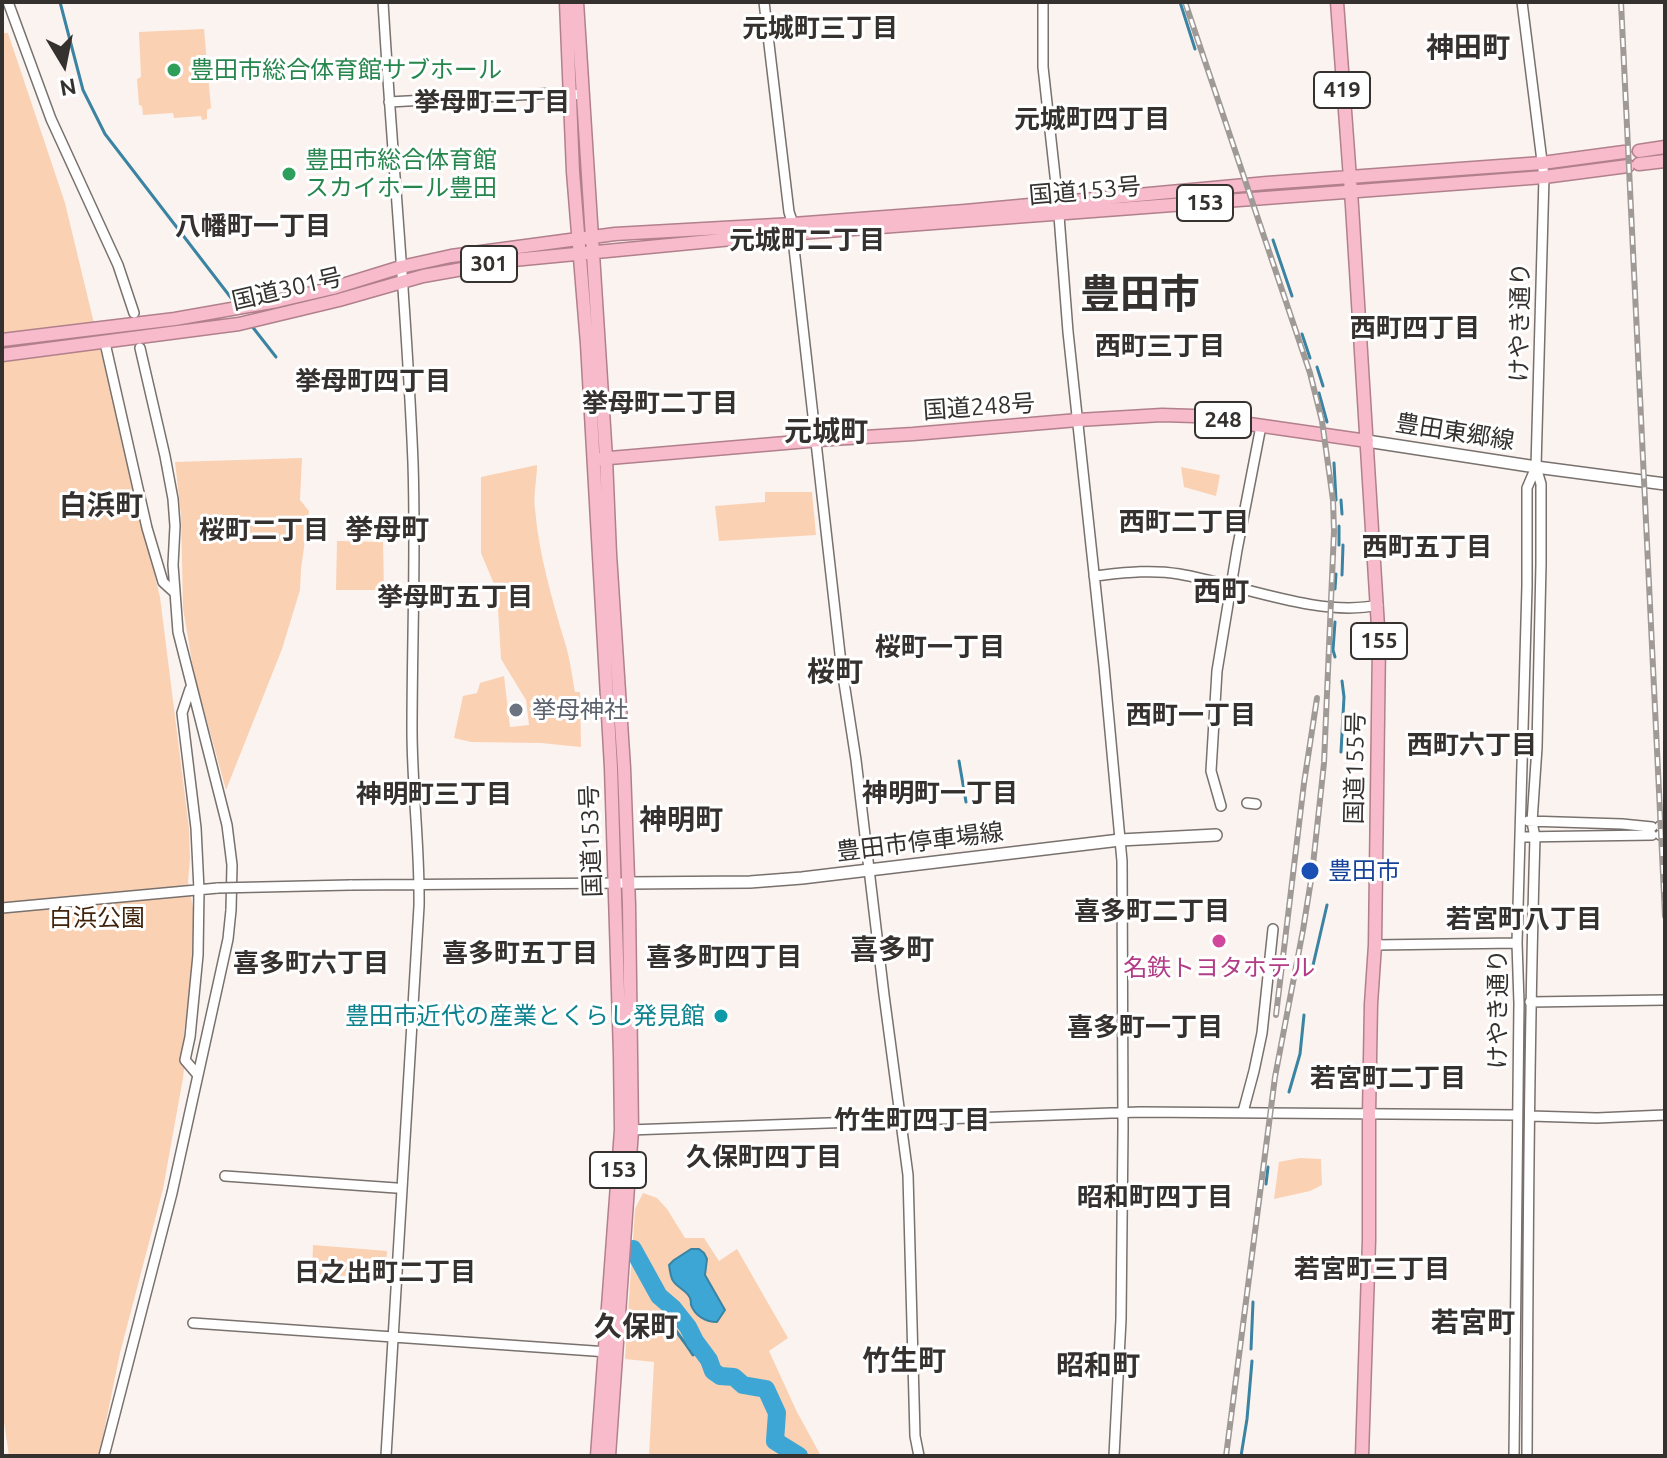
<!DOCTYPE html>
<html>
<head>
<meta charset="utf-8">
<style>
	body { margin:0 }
	#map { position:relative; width:1667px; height:1458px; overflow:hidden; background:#fbf3ef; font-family:Ubuntu,sans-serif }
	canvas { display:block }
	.frame { position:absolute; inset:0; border:4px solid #34312f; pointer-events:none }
	.north { position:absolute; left:24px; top:24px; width:80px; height:80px; -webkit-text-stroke:6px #fff; paint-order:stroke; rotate:170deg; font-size:22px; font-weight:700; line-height:32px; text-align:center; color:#34312f }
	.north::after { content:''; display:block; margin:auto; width:28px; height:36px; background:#34312f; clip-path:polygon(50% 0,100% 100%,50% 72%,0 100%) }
</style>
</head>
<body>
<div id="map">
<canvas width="1667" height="1458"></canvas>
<div class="frame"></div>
<div class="north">N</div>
</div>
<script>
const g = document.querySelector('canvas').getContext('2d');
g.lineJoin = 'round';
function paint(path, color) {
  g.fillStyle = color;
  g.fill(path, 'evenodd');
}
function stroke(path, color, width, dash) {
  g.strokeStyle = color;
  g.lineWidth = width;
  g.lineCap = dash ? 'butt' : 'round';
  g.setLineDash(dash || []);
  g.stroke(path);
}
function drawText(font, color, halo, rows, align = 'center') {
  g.font = font + ' Ubuntu,"Noto Sans JP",sans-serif';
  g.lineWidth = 6;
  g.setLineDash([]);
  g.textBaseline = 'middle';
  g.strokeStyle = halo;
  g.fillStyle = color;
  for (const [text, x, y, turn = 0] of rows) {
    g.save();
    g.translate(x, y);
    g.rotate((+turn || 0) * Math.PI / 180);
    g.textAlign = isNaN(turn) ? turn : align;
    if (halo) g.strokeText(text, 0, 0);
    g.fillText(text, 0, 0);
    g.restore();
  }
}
paint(new Path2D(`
	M 204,29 L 211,108 L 207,110 L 207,119 L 202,120 L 201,116 L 174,118 L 173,113 L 143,115 L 142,106 L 139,105 L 137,79 L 141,77 L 139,32 Z
	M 2,33 L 8,33 L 65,203 L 160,597 L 189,828 L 190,859 L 188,882 L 194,913 L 194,954 L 184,1033 L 185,1060 L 183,1078 L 163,1189 L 120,1353 L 99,1456 L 9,1456 L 2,1409 Z
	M 302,458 L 300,500 L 309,511 L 301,569 L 300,590 L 282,649 L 226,790 L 194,674 L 183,608 L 181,515 L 175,462 Z
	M 537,465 C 537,479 533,496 535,509 C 539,555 552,599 565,643 C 570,658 572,676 575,692 L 580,692 L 581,747 L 541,743 L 471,742 L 454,738 L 463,696 L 477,693 L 480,683 L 504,676 L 510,727 L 529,725 L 526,700 L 501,659 L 497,591 L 481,553 L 481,477 Z
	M 1181,467 L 1220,475 L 1216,496 L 1184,487 Z
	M 765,492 L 812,492 L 816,535 L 719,541 L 715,506 L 765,502 Z
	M 337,541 L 383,542 L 384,590 L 336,590 Z
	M 1300,1158 L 1321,1159 L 1322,1185 L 1310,1191 L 1274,1199 L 1279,1162 Z
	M 643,1193 L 657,1198 L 667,1209 L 685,1238 L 704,1238 L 719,1261 L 737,1249 L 788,1338 L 769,1351 L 797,1412 L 821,1456 L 649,1456 L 654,1362 L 625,1359 L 635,1209 Z
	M 313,1245 L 387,1251 L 385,1278 L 312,1274 Z`), '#fbd1b3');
const water = new Path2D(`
	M 691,1249 L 699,1249 L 704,1253 L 707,1259 L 705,1275 L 725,1310 L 717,1322 C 706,1322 695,1316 691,1305 C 691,1303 691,1300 690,1298 C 687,1290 675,1287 672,1279 C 670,1274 670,1270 669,1265 L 674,1260 Z`);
paint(water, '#3da6d4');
stroke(water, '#3a83a2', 2);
stroke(new Path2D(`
	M 60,2 L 83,90 L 105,134 L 235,303
	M 1180,2 L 1195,49
	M 1273,240 L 1292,296
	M 251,325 L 276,357
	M 1302,334 L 1310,358
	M 1317,367 L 1323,386
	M 1319,393 L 1327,422
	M 1334,463 L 1336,500
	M 1341,500 L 1342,514
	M 1339,545 L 1339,526
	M 1342,575 L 1343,545
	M 1335,589 L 1336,574
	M 1335,622 L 1333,650 L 1335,657
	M 1341,752 L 1344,697 L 1342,681
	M 959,761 L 966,802
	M 1311,974 L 1327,905
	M 1289,1092 L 1300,1054 L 1304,1015
	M 1266,1184 L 1268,1167
	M 669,1305 L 665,1313 C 672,1328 684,1340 693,1355 L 702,1351
	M 1251,1349 L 1253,1302
	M 1241,1456 L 1247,1419 L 1252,1361`), '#3a83a2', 3);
stroke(new Path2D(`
	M 633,1249 L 659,1296 L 673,1308 L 688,1327 L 695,1341 L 709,1360 L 713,1371 L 720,1376 L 734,1377 L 743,1385 L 766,1389 L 777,1413 L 775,1441 L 799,1456`), '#3da6d4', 18);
const tertiary = new Path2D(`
	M 8,2 L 51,119 L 118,265 L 134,313
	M 383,2 C 392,156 407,309 413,463 C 416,552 412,641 412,730 C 412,789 420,847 419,906 L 386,1456
	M 764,2 L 789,212 L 793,224 L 794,248 L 841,663 L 856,760 L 884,995 L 908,1175 L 915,1436 L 919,1456
	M 1043,2 L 1043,67 L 1058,203 L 1068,332 L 1104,666 L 1122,861 L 1123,1129 L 1121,1319 L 1114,1456
	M 1522,2 L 1544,177 L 1536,467 L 1541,484 L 1541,564 L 1537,747 L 1532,822 L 1535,837 C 1529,1043 1528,1250 1527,1456
	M 389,102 L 556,93 L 583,95
	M 105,343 L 147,528 L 163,582 L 175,593
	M 1094,576 C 1122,573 1151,569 1179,574 C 1239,584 1319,618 1378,605
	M 190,689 L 182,713 L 196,828 L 199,890 L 198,955 L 190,1037 L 185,1060 L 197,1074
	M 1247,803 L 1256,804
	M 1221,806 L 1211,771 L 1217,671 L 1237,550 L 1261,426
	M 1528,821 L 1622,824 L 1652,827
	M 1660,826 L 1665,826
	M 1660,835 L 1665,835
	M 1520,837 L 1652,835
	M 350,885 L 628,883
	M 2,908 L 218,888
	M 1375,945 L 1517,943
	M 1530,1002 L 1665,1000
	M 1243,1112 L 1254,1071 L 1262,1033 L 1273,929
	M 1530,1116 L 1597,1118 L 1665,1115
	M 629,1130 L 1140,1112 L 1517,1115
	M 225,1176 L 396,1188
	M 193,1323 L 608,1352
	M 104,1456 L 172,1193 L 228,939 L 231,910 L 232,865 L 227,825 L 178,632 L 173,565 L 175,526 L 173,499 L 165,456 L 140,348
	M 1514,1456 L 1519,1003 L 1517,943 L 1527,586 L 1527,488 L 1536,467`);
const secondary = new Path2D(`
	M 1367,441 L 1536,467 L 1665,484
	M 628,883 L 750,882 L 802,878 L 1120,840 L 1216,835`);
const trunk = new Path2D(`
	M 566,2 L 573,172 L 587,344 L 611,768 L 620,1055 L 621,1130 L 597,1456
	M 577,2 L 606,458 L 610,554 L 624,768 L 629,905 L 632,1130 L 609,1456
	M 1337,2 L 1352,206 L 1379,643 L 1375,945 L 1371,1004 L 1369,1114 L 1369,1240 L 1362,1456
	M 1639,151 L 1665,147
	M 1639,164 L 1665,161
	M 2,340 L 175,319 L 277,301 L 333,288 L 401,267 L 451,256 L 615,234 L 793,224 L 965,211 L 1267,183 L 1542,163 L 1624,152
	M 2,355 L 239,324 L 339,300 L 423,276 L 513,260 L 774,235 L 1544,177 L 1628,166
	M 598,459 L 832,439 L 913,434 L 1078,420 L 1162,415 L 1194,416 L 1367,441`);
stroke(tertiary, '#78716d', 12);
stroke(secondary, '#78716d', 14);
stroke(trunk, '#b1808c', 15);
stroke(tertiary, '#fff', 9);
stroke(secondary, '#fff', 11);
stroke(trunk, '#f7bbcb', 12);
const rail = new Path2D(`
	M 1185,2 L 1310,373 L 1322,421 L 1333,500 L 1334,531 L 1324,763 L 1312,874 L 1303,930 L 1275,1077 L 1226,1456
	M 1621,2 L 1665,916
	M 1276,1015 L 1304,783 L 1317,698`);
stroke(rail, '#a09a97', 6);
stroke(rail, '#fff', 3, [9]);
const tertiaryBridge = new Path2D(`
	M 218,888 L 350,885`);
stroke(tertiaryBridge, '#78716d', 12, []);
stroke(tertiaryBridge, '#fff', 9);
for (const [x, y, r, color] of [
	[174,70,8,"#2e9e5b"],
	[289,174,8,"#2e9e5b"],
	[516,710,8,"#6b7280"],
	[1310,871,10,"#1a4fb4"],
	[1219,941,8,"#d1479c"],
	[721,1016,8,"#0f9aa8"]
]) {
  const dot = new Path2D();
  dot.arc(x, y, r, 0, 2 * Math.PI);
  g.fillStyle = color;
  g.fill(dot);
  stroke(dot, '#fff', 3);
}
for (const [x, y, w] of [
	[1342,90,56],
	[1205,203,56],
	[489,264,56],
	[1223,420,56],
	[1379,641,56],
	[618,1170,56]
]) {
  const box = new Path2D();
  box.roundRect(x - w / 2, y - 18, w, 36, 6);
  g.fillStyle = '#fff';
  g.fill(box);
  stroke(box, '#34312f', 2);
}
drawText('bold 22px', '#34312f', null, [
	["419",1342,90],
	["153",1205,203],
	["301",489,264],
	["248",1223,420],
	["155",1379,641],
	["153",618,1170]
]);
drawText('24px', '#27864d', '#fff', [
	["豊田市総合体育館サブホール",190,70],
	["豊田市総合体育館",305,160],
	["スカイホール豊田",305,188]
], 'left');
drawText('24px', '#34312f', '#fff', [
	["国道153号",1085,191,-5],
	["国道301号",287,289,-13],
	["けやき通り",1520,322,-89],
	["国道248号",979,407,-4],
	["豊田東郷線",1455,432,9],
	["国道155号",1355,768,-89],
	["国道153号",591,841,-92],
	["豊田市停車場線",920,842,-7],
	["けやき通り",1498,1009,-90]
]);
drawText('24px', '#5b616d', '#fff', [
	["挙母神社",532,710]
], 'left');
drawText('24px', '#164399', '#fff', [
	["豊田市",1328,871]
], 'left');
drawText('24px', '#41230b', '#fff', [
	["白浜公園",97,918]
]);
drawText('24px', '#b23c85', '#fff', [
	["名鉄トヨタホテル",1219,968]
]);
drawText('24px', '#0d838f', '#fff', [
	["豊田市近代の産業とくらし発見館",705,1016]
], 'right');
drawText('bold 26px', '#34312f', '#fff', [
	["元城町三丁目",820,28],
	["挙母町三丁目",492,102],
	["元城町四丁目",1092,119],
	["八幡町一丁目",253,226],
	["元城町二丁目",807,240],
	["西町四丁目",1415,328],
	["西町三丁目",1160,346],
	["挙母町四丁目",373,381],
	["挙母町二丁目",660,403],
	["西町二丁目",1184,522],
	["桜町二丁目",264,530],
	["西町五丁目",1427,547],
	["挙母町五丁目",455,597],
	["桜町一丁目",940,647],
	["西町一丁目",1191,715],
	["西町六丁目",1472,745],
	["神明町一丁目",940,793],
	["神明町三丁目",434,794],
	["喜多町二丁目",1152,911],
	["若宮町八丁目",1524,919],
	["喜多町五丁目",520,953],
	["喜多町四丁目",724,957],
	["喜多町六丁目",311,963],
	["喜多町一丁目",1145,1027],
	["若宮町二丁目",1388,1078],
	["竹生町四丁目",912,1120],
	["久保町四丁目",764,1157],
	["昭和町四丁目",1155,1197],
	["若宮町三丁目",1372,1269],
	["日之出町二丁目",385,1272]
]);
drawText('bold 28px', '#34312f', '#fff', [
	["神田町",1468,48],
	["元城町",826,432],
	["白浜町",101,506],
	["挙母町",387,530],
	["西町",1221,592],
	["桜町",835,672],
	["神明町",681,820],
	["喜多町",892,950],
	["若宮町",1473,1323],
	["久保町",636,1327],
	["竹生町",904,1361],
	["昭和町",1098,1366]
]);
drawText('bold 40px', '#34312f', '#fff', [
	["豊田市",1140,295]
]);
</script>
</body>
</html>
